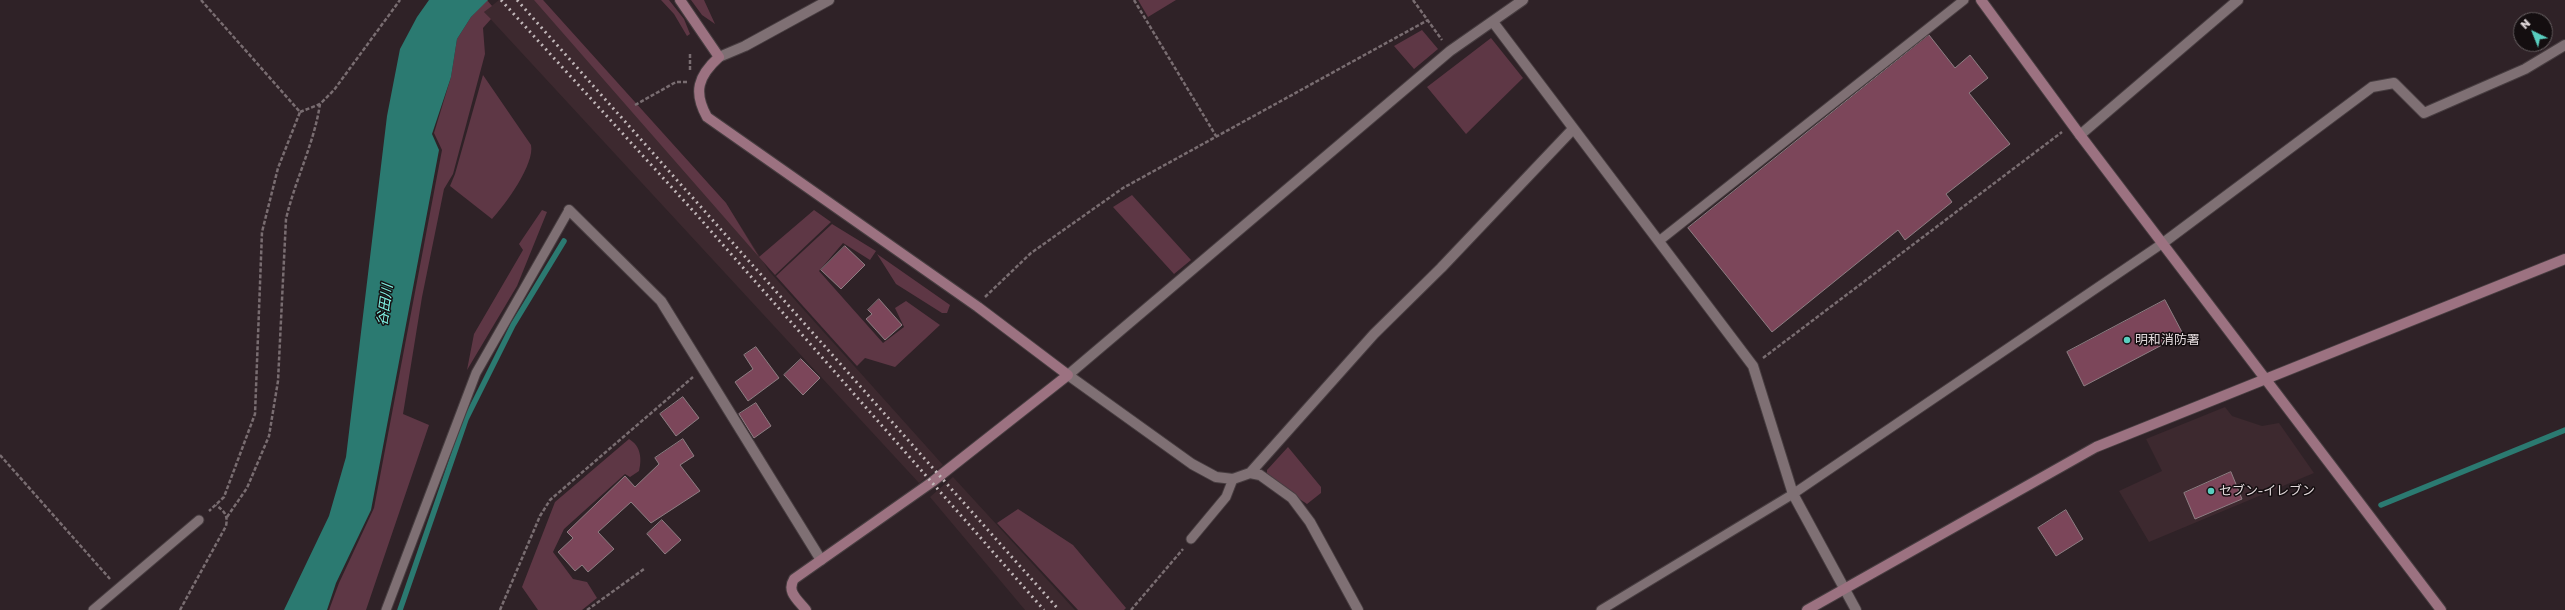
<!DOCTYPE html>
<html>
<head>
<meta charset="utf-8">
<style>
	body { margin:0 }
	#map { position:relative; width:2565px; height:610px; overflow:hidden; background:#2f2227; font-family:"Golos Text",sans-serif }
	canvas { display:block }
	.north { position:absolute; left:2513px; top:12px; width:40px; height:40px; box-sizing:border-box; background:#140e10; border:1px solid #665f61; border-radius:50%; rotate:317deg; font-size:11px; font-weight:700; line-height:16px; text-align:center; color:#e1d8da }
	.north::after { content:''; display:block; margin:auto; width:14px; height:18px; background:#59cebf; clip-path:polygon(50% 0,100% 100%,50% 72%,0 100%) }
</style>
</head>
<body>
<div id="map">
<canvas width="2565" height="610"></canvas>
<div class="north">N</div>
</div>
<script>
const g = document.querySelector('canvas').getContext('2d');
g.lineJoin = 'round';
function paint(path, color) {
  g.fillStyle = color;
  g.fill(path, 'evenodd');
}
function stroke(path, color, width, dash) {
  g.strokeStyle = color;
  g.lineWidth = width;
  g.lineCap = dash ? 'butt' : 'round';
  g.setLineDash(dash || []);
  g.stroke(path);
}
function drawText(font, color, halo, rows, align = 'center') {
  g.font = font + ' "Golos Text","Noto Sans JP",sans-serif';
  g.lineWidth = 3;
  g.setLineDash([]);
  g.textBaseline = 'middle';
  g.strokeStyle = halo;
  g.fillStyle = color;
  for (const [text, x, y, turn = 0] of rows) {
    g.save();
    g.translate(x, y);
    g.rotate((+turn || 0) * Math.PI / 180);
    g.textAlign = isNaN(turn) ? turn : align;
    if (halo) g.strokeText(text, 0, 0);
    g.fillText(text, 0, 0);
    g.restore();
  }
}
paint(new Path2D(`
	M 499,0 L 543,0 L 635,105 L 726,203 L 769,271 L 943,465 L 919,483 L 484,12 Z
	M 2225,407 L 2232,416 L 2262,426 L 2279,423 L 2314,473 L 2149,542 L 2119,491 L 2162,471 L 2146,439 Z
	M 953,477 L 1075,610 L 1025,610 L 930,497 Z`), '#3d292f');
paint(new Path2D(`
	M 487,0 L 492,6 L 484,12 L 491,19 L 483,28 L 485,54 L 453,174 L 444,189 L 422,297 L 403,414 L 429,425 L 366,610 L 329,610 L 339,583 L 374,508 L 442,150 L 434,133 L 451,77 L 457,39 L 471,17 Z
	M 534,0 L 543,0 L 726,203 L 759,257 L 814,210 L 831,222 L 775,275 L 759,257 Z
	M 661,0 L 669,0 L 684,19 L 690,34 L 687,36 L 674,14 Z
	M 691,0 L 704,0 L 715,24 L 702,15 Z
	M 1138,0 L 1176,0 L 1148,17 Z
	M 1422,30 L 1438,49 L 1414,69 L 1394,46 Z
	M 1491,38 L 1523,78 L 1466,134 L 1427,87 Z
	M 483,75 L 531,145 C 535,164 505,205 492,219 L 450,186 L 455,174 Z
	M 1132,195 L 1191,260 L 1174,274 L 1113,207 Z
	M 542,210 L 547,212 L 517,286 L 467,370 L 474,334 L 523,250 L 519,244 Z
	M 832,224 L 876,251 L 870,260 L 843,243 L 819,271 L 883,343 L 904,327 L 895,308 L 906,301 L 940,325 L 895,367 L 865,358 L 857,366 L 776,276 Z
	M 877,254 L 950,305 L 947,313 L 942,313 L 896,284 Z
	M 629,439 C 641,446 642,459 639,471 L 630,477 L 625,474 L 564,529 L 553,552 L 573,579 L 587,582 L 597,598 L 582,610 L 538,610 L 522,587 L 555,502 Z
	M 1288,447 L 1321,487 L 1321,493 L 1307,504 L 1267,477 L 1267,470 Z
	M 1018,509 L 1073,545 L 1126,608 L 1124,610 L 1078,610 L 997,523 Z`), '#5e3745');
paint(new Path2D(`
	M 429,0 L 488,0 L 471,17 L 457,39 L 451,77 L 432,134 L 439,150 L 371,510 L 336,583 L 327,610 L 284,610 L 329,516 L 346,457 L 387,116 L 400,49 L 417,17 Z`), '#2b7a71');
stroke(new Path2D(`
	M 2381,505 L 2565,430
	M 400,610 L 466,419 L 513,325 L 564,241`), '#2b7a71', 5.5);
const building = new Path2D(`
	M 1929,35 L 1955,68 L 1970,55 L 1988,78 L 1969,93 L 2010,144 L 1946,194 L 1952,202 L 1905,240 L 1898,230 L 1772,332 L 1688,228 Z
	M 845,246 L 865,265 L 841,289 L 821,270 Z
	M 879,299 L 902,325 L 885,340 L 866,319 L 872,314 L 868,310 Z
	M 2165,300 L 2183,334 L 2084,386 L 2067,352 Z
	M 756,347 L 779,378 L 748,401 L 735,382 L 753,369 L 744,355 Z
	M 801,359 L 820,378 L 803,395 L 784,375 Z
	M 683,397 L 699,418 L 676,436 L 660,414 Z
	M 756,403 L 771,426 L 754,438 L 739,414 Z
	M 683,439 L 694,456 L 680,465 L 700,491 L 651,523 L 631,502 L 598,532 L 614,549 L 588,572 L 582,565 L 575,571 L 558,552 L 573,538 L 567,532 L 625,476 L 635,487 L 659,464 L 655,458 Z
	M 2231,472 L 2242,499 L 2195,519 L 2184,493 Z
	M 2066,510 L 2083,539 L 2056,556 L 2038,528 Z
	M 662,520 L 681,540 L 665,554 L 647,534 Z`);
paint(building, '#7c465a');
stroke(building, '#8e7e83', 1);
const lane = new Path2D(`
	M 1659,241 L 1964,0
	M 1191,539 L 1226,497 L 1233,479
	M 93,610 L 199,520
	M 386,610 L 476,373 L 569,210
	M 1601,610 L 1793,494 L 2163,243`);
const street = new Path2D(`
	M 1493,22 L 1753,366 L 1793,494 L 1856,610
	M 719,57 L 745,46 L 829,0
	M 2080,135 L 2238,0
	M 569,210 L 661,301 L 821,560
	M 2163,243 L 2372,87 L 2394,83 L 2424,113 L 2525,69 L 2565,45
	M 1250,473 L 1374,334 L 1441,268 L 1573,129
	M 1358,610 L 1310,522 L 1292,498 L 1260,475 L 1250,473 L 1233,479 L 1216,477 L 1192,464 L 1068,375 L 1450,51 L 1523,0`);
const secondary = new Path2D(`
	M 680,0 L 719,57 C 698,76 693,92 707,117 L 978,307 L 1068,375 L 932,482 L 794,579 C 786,592 798,600 806,610
	M 1981,0 L 2080,135 L 2441,610
	M 1807,610 L 2096,447 L 2565,259`);
stroke(lane, '#473d40', 11);
stroke(street, '#473d40', 12);
stroke(secondary, '#473d40', 12);
stroke(new Path2D(`
	M 201,0 L 300,112 L 278,168 L 262,232 L 255,414 L 224,497 L 209,511
	M 1134,0 L 1216,136
	M 1413,0 L 1442,40
	M 690,70 L 690,54
	M 635,105 L 676,82 L 687,82
	M 300,112 L 320,104 L 334,90 L 400,0
	M 985,297 L 1031,253 L 1123,188 L 1428,20
	M 1763,358 L 2062,132
	M 0,455 L 110,579
	M 227,517 L 247,488 L 269,436 L 278,381 L 286,219 C 295,180 314,144 320,104
	M 180,610 L 226,526 C 228,515 225,512 216,505
	M 500,610 L 540,516 L 550,500 L 693,377
	M 587,610 L 644,569
	M 1131,610 L 1183,549`), '#796d71', 2.5, [4, 2]);
stroke(lane, '#7f7074', 9);
stroke(street, '#7f7074', 10);
stroke(secondary, '#9c7281', 10);
stroke(new Path2D(`
	M 501,0 L 696,214 L 1044,610
	M 517,0 L 1059,610`), '#c2b8ba', 3, [2, 4]);
for (const [x, y, r, color] of [
	[2127,340,4,"#59cebf"],
	[2211,491,4,"#59cebf"]
]) {
  const dot = new Path2D();
  dot.arc(x, y, r, 0, 2 * Math.PI);
  g.fillStyle = color;
  g.fill(dot);
  stroke(dot, '#140e10', 1.5);
}
drawText('13px', '#e1d8da', '#140e10', [
	["明和消防署",2135,340],
	["セブン-イレブン",2219,491]
], 'left');
drawText('italic 14px', '#81f3e4', '#140e10', [
	["谷田川",385,305,-82]
]);
</script>
</body>
</html>
